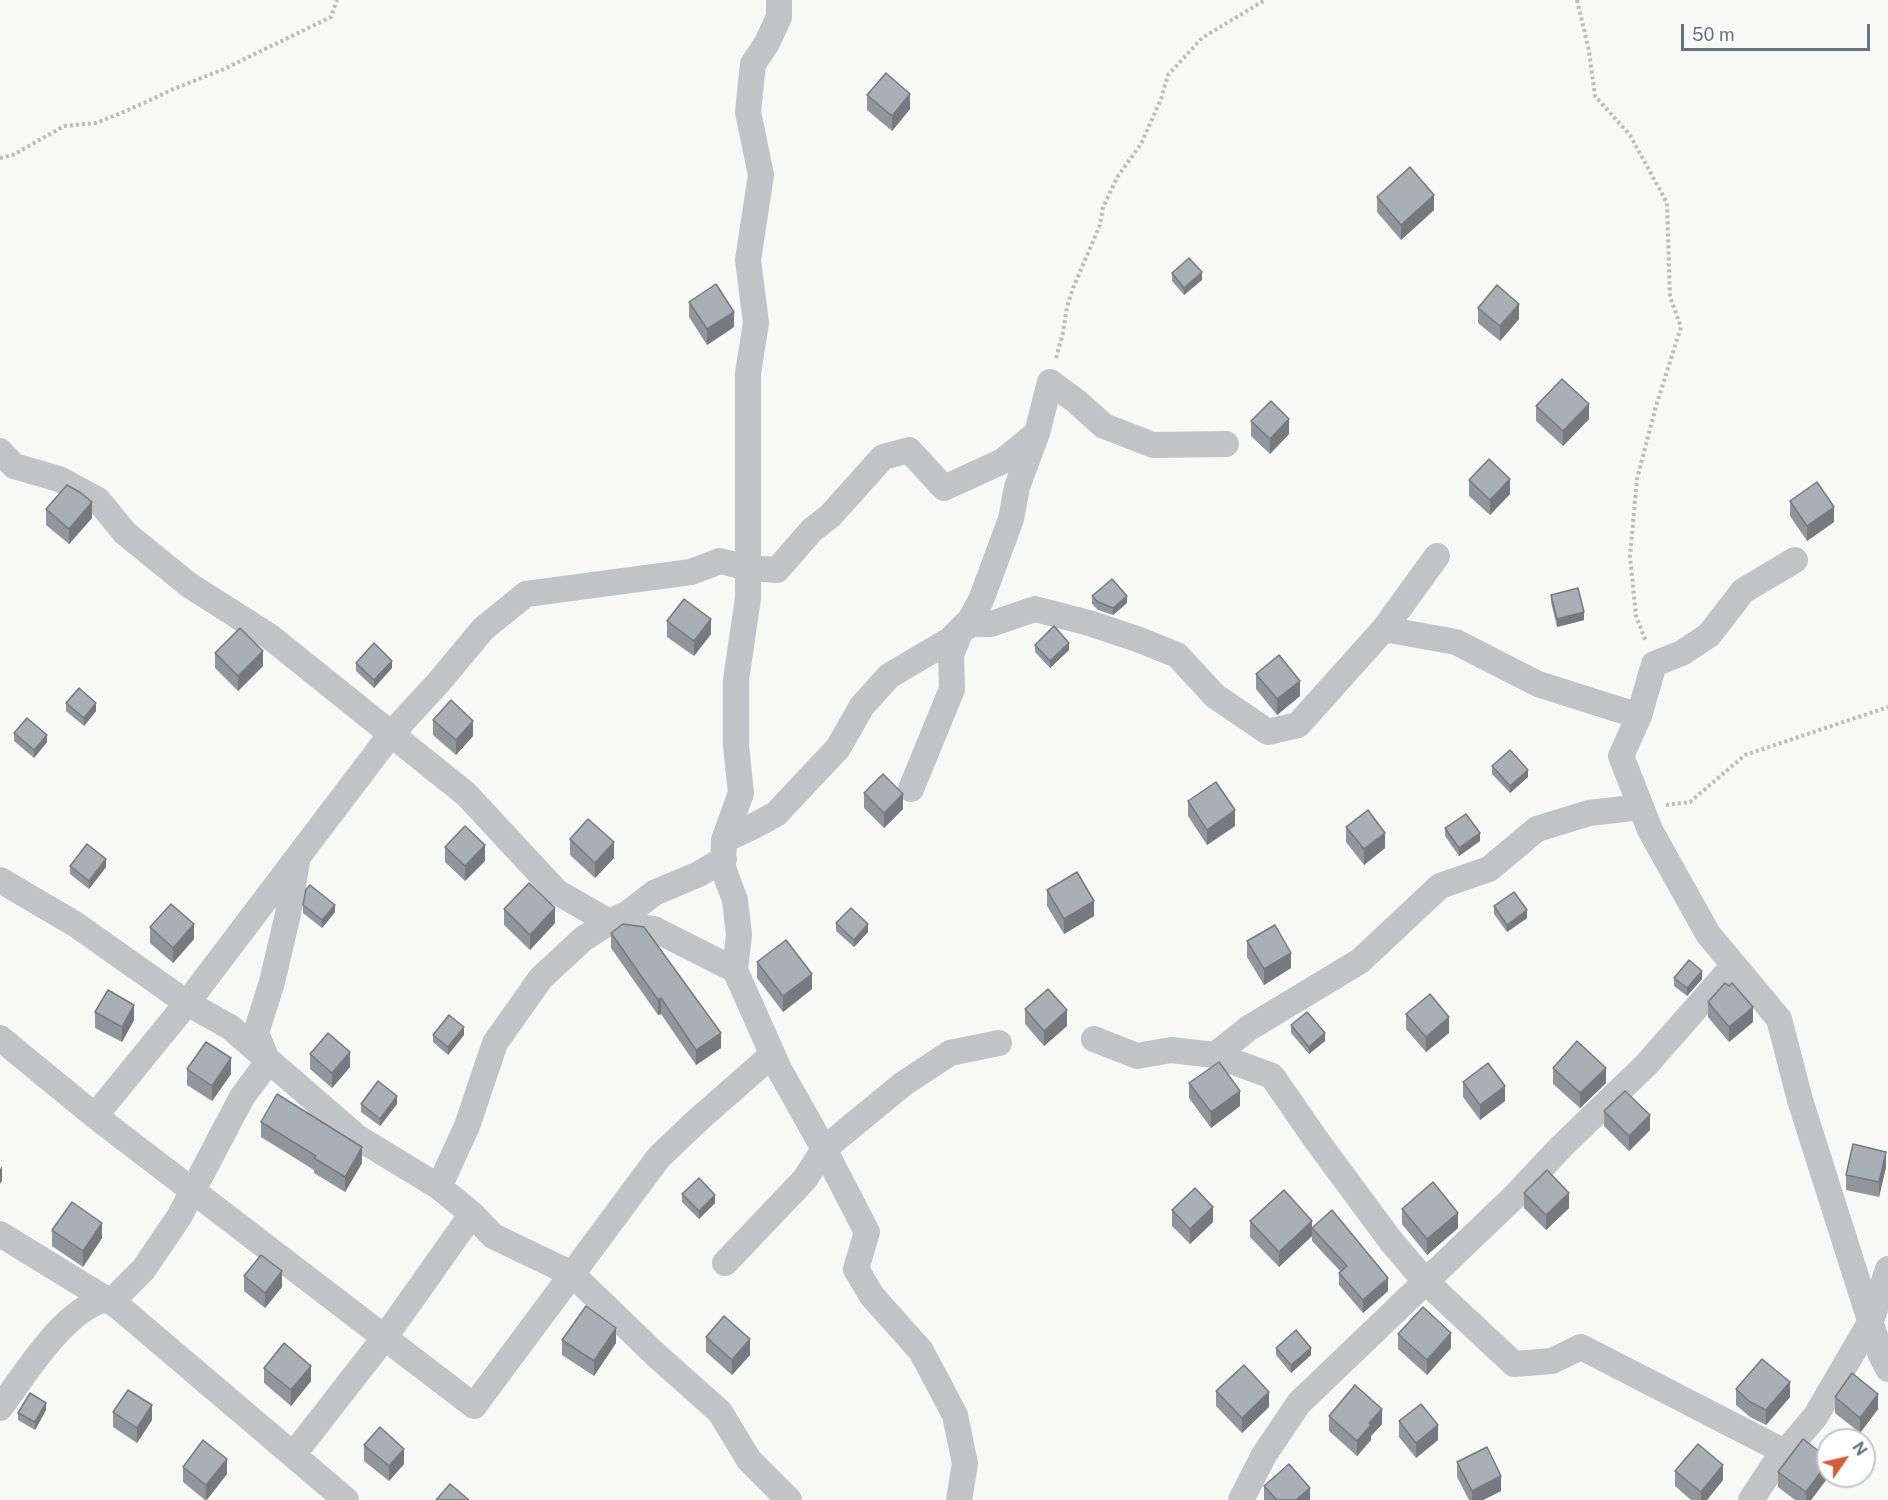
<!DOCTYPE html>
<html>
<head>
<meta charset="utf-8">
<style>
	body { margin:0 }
	#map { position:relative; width:1888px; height:1500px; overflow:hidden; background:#f8f8f6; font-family:"Public Sans",sans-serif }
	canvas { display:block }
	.north { position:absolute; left:1816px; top:1428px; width:60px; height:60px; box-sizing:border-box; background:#fff; border:2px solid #c2c7cc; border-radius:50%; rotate:56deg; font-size:16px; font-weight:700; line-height:24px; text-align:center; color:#66747f }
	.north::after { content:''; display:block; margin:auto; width:21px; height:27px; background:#d65b39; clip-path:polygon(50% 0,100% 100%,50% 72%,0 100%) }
	.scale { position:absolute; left:1681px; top:24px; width:189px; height:27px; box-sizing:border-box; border:3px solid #66747f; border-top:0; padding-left:8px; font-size:18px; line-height:21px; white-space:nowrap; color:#66747f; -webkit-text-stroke:4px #fff; paint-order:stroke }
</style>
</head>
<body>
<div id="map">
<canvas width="1888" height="1500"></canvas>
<div class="north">N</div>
<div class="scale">50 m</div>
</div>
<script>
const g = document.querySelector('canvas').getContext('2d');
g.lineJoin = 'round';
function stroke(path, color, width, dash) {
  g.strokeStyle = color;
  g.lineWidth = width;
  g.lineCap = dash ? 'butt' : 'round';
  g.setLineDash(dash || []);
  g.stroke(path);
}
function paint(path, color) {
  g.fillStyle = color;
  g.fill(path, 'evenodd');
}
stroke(new Path2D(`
	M 1577,0 L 1589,51 L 1595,96 L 1630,135 L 1667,203 L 1670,297 L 1681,327 L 1656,406 L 1637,479 L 1630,556 L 1636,616 L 1646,642
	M 0,158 L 13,155 L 64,126 L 96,123 L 126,111 L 176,88 L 224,69 L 331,17 L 337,0
	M 1056,358 L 1063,333 L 1067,307 L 1073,288 L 1100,225 L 1103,207 L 1118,176 L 1141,144 L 1161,99 L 1168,75 L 1202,38 L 1265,0
	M 1666,805 L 1690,802 L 1745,755 L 1888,707`), '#babdbf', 4, [3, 3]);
stroke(new Path2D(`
	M 779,0 L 779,17 L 767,43 L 753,64 L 748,112 L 761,175 L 748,260 L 756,323 L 748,373 L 748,598 L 736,680 L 736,746 L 741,793 L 724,840 L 723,868 L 735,900 L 739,935 L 735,970 L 779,1069 L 824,1149 L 867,1232 L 856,1269 L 872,1296 L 921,1351 L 955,1415 L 965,1464 L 959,1500
	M 0,451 L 14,466 L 59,479 L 98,500 L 125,533 L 189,585 L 269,636 L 466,794 L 557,892 L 604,919 L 626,925 L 654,929 L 735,970
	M 1795,560 L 1743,591 L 1709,635 L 1682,653 L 1654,664 L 1639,716 L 1621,756 L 1650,830 L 1708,934 L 1779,1019 L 1800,1100 L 1881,1355 L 1888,1369
	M 1384,629 L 1456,642 L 1538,684 L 1639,716
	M 911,789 L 952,689 L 951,655 L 961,630 L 972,624 L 991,624 L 1035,609 L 1089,623 L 1137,639 L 1177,655 L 1215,696 L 1268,732 L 1298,725 L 1384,629 L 1437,556
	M 724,840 L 750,828 L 776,814 L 838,748 L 862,706 L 889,676 L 950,640 L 970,620 L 981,600 L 1011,519 L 1017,487 L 1037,433 L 1050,382 L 1076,401 L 1104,426 L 1153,445 L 1226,444
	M 0,880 L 75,924 L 187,1003 L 230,1027 L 357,1137 L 439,1187 L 472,1214 L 493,1236 L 572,1274 L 656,1355 L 720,1412 L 749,1460 L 789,1500
	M 0,1038 L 95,1116 L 474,1406 L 659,1157 L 699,1119 L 772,1055
	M 1094,1039 L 1137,1056 L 1171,1050 L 1215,1055 L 1249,1028 L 1360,961 L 1440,886 L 1489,869 L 1537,829 L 1589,813 L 1641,807
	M 1215,1055 L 1272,1076 L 1317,1141 L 1391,1241 L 1425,1281 L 1514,1364 L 1552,1361 L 1581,1347 L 1785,1452
	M 95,1116 L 187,1003 L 391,734 L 438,683 L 483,629 L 526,594 L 691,572 L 720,561 L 748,568 L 777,570 L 812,530 L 830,516 L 883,457 L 909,450 L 944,488 L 1003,461 L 1037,433
	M 439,1187 L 467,1126 L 495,1043 L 541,978 L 583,939 L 611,921 L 627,914 L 654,893 L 699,874 L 724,859
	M 0,1234 L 119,1307 L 346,1500
	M 725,1263 L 805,1179 L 824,1149 L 903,1084 L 950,1053 L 999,1043
	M 0,1408 C 27,1372 68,1301 116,1297 L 143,1270 L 179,1217 L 242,1097 L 268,1062 L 256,1033 L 272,982 L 288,914 L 297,862
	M 293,1455 L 385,1337 L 472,1214
	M 1241,1500 L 1264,1455 L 1299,1403 L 1515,1196 L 1561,1147 L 1646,1065 L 1734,965
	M 1751,1500 L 1774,1465 L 1815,1417 L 1871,1321 L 1888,1269`), '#c0c4c7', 26);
paint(new Path2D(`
	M 867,95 L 910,109 L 892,131 L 867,110 Z
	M 1377,197 L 1434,210 L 1401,240 L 1377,212 Z
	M 1172,273 L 1202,280 L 1184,295 L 1172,281 Z
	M 689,302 L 734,327 L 707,345 L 689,317 Z
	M 1478,308 L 1519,319 L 1500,341 L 1478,323 Z
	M 1536,406 L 1589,419 L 1563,446 L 1536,421 Z
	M 1251,421 L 1289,434 L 1270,454 L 1251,436 Z
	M 1469,480 L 1510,494 L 1490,515 L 1469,496 Z
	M 1790,501 L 1834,522 L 1807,541 L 1790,516 Z
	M 46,509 L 92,518 L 69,544 L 46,525 Z
	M 1551,595 L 1584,620 L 1557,627 L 1551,602 Z
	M 1092,596 L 1127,603 L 1113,615 L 1098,610 L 1092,604 Z
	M 667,621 L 711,634 L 694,656 L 667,637 Z
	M 1035,645 L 1069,650 L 1050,668 L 1035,652 Z
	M 215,653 L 263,666 L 238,691 L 215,668 Z
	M 356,663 L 392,668 L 374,688 L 356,671 Z
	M 1256,674 L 1300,696 L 1277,715 L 1256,689 Z
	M 66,703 L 96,711 L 84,726 L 66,711 Z
	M 433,720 L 473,736 L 456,755 L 433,735 Z
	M 14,733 L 47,742 L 34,758 L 14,741 Z
	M 1492,766 L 1528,777 L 1510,793 L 1492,774 Z
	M 864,793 L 903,809 L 884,828 L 864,808 Z
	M 1188,801 L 1235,826 L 1207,845 L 1188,816 Z
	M 1346,827 L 1385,848 L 1364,865 L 1346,842 Z
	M 1445,828 L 1480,841 L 1459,856 L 1445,836 Z
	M 570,839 L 614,858 L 595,878 L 570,855 Z
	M 445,847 L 485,861 L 465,881 L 445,862 Z
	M 70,866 L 106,867 L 89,889 L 70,874 Z
	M 1047,890 L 1094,916 L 1064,934 L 1047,906 Z
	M 303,905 L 335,912 L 322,928 L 303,913 Z
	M 1494,906 L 1527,918 L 1507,932 L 1494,914 Z
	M 504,909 L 555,923 L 530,950 L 504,925 Z
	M 836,923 L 868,932 L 854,947 L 836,931 Z
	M 150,927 L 194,939 L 173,963 L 150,943 Z
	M 611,933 L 721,1048 L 696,1065 L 661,1014 L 658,1015 L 611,948 Z
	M 1247,941 L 1291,968 L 1264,985 L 1247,957 Z
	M 757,962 L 812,989 L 783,1012 L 757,978 Z
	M 1674,978 L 1702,979 L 1687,996 L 1674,986 Z
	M 1708,1002 L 1753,1022 L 1729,1042 L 1708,1017 Z
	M 1025,1009 L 1067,1026 L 1044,1046 L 1025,1024 Z
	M 95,1012 L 134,1020 L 122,1042 L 95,1028 Z
	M 1406,1014 L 1449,1033 L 1426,1052 L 1406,1029 Z
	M 1291,1025 L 1325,1041 L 1309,1054 L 1291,1033 Z
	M 433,1035 L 464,1035 L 448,1055 L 433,1042 Z
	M 310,1054 L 350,1067 L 332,1088 L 310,1069 Z
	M 1553,1068 L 1606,1083 L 1580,1108 L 1553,1084 Z
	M 187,1069 L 231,1074 L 212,1101 L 187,1085 Z
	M 1463,1082 L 1505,1101 L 1480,1120 L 1463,1097 Z
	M 1189,1083 L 1240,1106 L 1211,1128 L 1189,1098 Z
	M 361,1104 L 397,1104 L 380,1126 L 361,1112 Z
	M 1604,1111 L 1650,1130 L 1629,1151 L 1604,1126 Z
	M 261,1122 L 362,1163 L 345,1192 L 314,1173 L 314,1170 L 261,1137 Z
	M 1886,1167 L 1879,1197 L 1846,1190 L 1846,1175 Z
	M 1524,1193 L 1569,1208 L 1546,1230 L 1524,1208 Z
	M 682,1194 L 715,1203 L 699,1219 L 682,1202 Z
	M 1402,1209 L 1458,1228 L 1427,1255 L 1402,1224 Z
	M 1172,1210 L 1213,1222 L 1190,1244 L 1172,1226 Z
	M 1250,1221 L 1312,1236 L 1279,1267 L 1250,1237 Z
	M 1312,1228 L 1388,1291 L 1363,1313 L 1339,1285 L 1339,1273 L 1340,1271 L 1312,1241 Z
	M 52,1230 L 102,1238 L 83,1267 L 52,1246 Z
	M 244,1276 L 282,1287 L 265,1308 L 244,1291 Z
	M 1398,1334 L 1451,1348 L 1427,1375 L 1398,1349 Z
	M 706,1337 L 750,1355 L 732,1375 L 706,1352 Z
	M 562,1340 L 616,1343 L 594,1376 L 562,1355 Z
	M 1276,1348 L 1311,1355 L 1291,1373 L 1276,1355 Z
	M 264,1368 L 311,1381 L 291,1406 L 264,1383 Z
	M 1736,1389 L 1790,1397 L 1766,1425 L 1750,1417 L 1736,1405 Z
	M 1216,1391 L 1269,1407 L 1242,1433 L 1216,1406 Z
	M 1835,1397 L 1878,1409 L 1860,1433 L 1835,1413 Z
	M 46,1410 L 35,1430 L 18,1420 L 18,1413 Z
	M 113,1412 L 152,1420 L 137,1443 L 113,1427 Z
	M 1329,1416 L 1382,1424 L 1371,1436 L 1371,1440 L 1357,1456 L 1329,1431 Z
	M 1399,1421 L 1438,1440 L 1416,1458 L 1399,1437 Z
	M 364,1445 L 404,1464 L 389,1481 L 364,1461 Z
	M 1457,1462 L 1501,1491 L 1483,1500 L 1469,1500 L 1457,1477 Z
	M 183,1467 L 227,1474 L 207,1500 L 205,1500 L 183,1482 Z
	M 1675,1471 L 1723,1480 L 1707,1500 L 1691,1500 L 1675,1486 Z
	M 1778,1472 L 1829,1476 L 1811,1500 L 1795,1500 L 1778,1487 Z
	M 1264,1486 L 1310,1500 L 1264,1500 Z`), '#90969c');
paint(new Path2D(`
	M 910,94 L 910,109 L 892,131 L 892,116 Z
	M 1434,195 L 1434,210 L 1401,240 L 1401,225 Z
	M 1202,272 L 1202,280 L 1184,295 L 1184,288 Z
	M 1519,304 L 1519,319 L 1500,341 L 1500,326 Z
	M 734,312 L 734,327 L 707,345 L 707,329 Z
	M 1589,404 L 1589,419 L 1563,446 L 1563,431 Z
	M 1289,419 L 1289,434 L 1270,454 L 1270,439 Z
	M 1510,479 L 1510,494 L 1490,515 L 1490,500 Z
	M 92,502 L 92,518 L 69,544 L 69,529 Z
	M 1834,507 L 1834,522 L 1807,541 L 1807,526 Z
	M 1127,596 L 1127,603 L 1113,615 L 1113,608 Z
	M 1584,612 L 1584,620 L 1557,627 L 1557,619 Z
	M 711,619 L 711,634 L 694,656 L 694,641 Z
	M 1069,643 L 1069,650 L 1050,668 L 1050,661 Z
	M 263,651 L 263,666 L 238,691 L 238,676 Z
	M 392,661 L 392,668 L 374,688 L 374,680 Z
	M 1300,681 L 1300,696 L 1277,715 L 1277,699 Z
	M 96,703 L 96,711 L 84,726 L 84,718 Z
	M 473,721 L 473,736 L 456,755 L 456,740 Z
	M 47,735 L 47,742 L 34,758 L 34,750 Z
	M 1528,770 L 1528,777 L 1510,793 L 1510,786 Z
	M 903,794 L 903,809 L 884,828 L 884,813 Z
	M 1235,810 L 1235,826 L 1207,845 L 1207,830 Z
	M 1385,833 L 1385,848 L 1364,865 L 1364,849 Z
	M 1480,833 L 1480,841 L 1459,856 L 1459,848 Z
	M 614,842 L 614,858 L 595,878 L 595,863 Z
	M 485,845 L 485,861 L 465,881 L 465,866 Z
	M 106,859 L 106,867 L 89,889 L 89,881 Z
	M 1094,901 L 1094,916 L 1064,934 L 1064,919 Z
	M 335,905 L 335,912 L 322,928 L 322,920 Z
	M 555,908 L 555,923 L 530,950 L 530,935 Z
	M 1527,910 L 1527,918 L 1507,932 L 1507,925 Z
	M 194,924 L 194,939 L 173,963 L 173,948 Z
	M 868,924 L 868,932 L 854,947 L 854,940 Z
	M 1291,953 L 1291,968 L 1264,985 L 1264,969 Z
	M 1702,971 L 1702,979 L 1687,996 L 1687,988 Z
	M 812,974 L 812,989 L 783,1012 L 783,996 Z
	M 661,998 L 661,1014 L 658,1015 L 658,1000 Z
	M 134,1005 L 134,1020 L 122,1042 L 122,1027 Z
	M 1753,1007 L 1753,1022 L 1729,1042 L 1729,1027 Z
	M 1067,1010 L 1067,1026 L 1044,1046 L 1044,1031 Z
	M 1449,1017 L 1449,1033 L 1426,1052 L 1426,1037 Z
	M 464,1027 L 464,1035 L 448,1055 L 448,1047 Z
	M 721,1033 L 721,1048 L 696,1065 L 696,1050 Z
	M 1325,1033 L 1325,1041 L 1309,1054 L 1309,1047 Z
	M 350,1052 L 350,1067 L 332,1088 L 332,1073 Z
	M 231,1058 L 231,1074 L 212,1101 L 212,1086 Z
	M 1606,1068 L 1606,1083 L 1580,1108 L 1580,1093 Z
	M 1505,1086 L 1505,1101 L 1480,1120 L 1480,1105 Z
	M 1240,1091 L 1240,1106 L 1211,1128 L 1211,1112 Z
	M 397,1096 L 397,1104 L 380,1126 L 380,1119 Z
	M 1650,1115 L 1650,1130 L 1629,1151 L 1629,1136 Z
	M 362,1147 L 362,1163 L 345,1192 L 345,1177 Z
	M 1886,1152 L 1886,1167 L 1879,1197 L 1879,1182 Z
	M 2,1166 L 2,1181 L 0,1184 L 0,1169 Z
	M 1569,1193 L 1569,1208 L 1546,1230 L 1546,1215 Z
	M 715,1195 L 715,1203 L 699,1219 L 699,1211 Z
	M 1213,1207 L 1213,1222 L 1190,1244 L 1190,1229 Z
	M 1458,1213 L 1458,1228 L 1427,1255 L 1427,1239 Z
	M 1312,1221 L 1312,1236 L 1279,1267 L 1279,1252 Z
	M 102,1223 L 102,1238 L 83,1267 L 83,1251 Z
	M 282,1271 L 282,1287 L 265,1308 L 265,1293 Z
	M 1388,1278 L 1388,1291 L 1363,1313 L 1363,1300 Z
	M 616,1328 L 616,1343 L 594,1376 L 594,1361 Z
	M 1451,1333 L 1451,1348 L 1427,1375 L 1427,1360 Z
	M 750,1339 L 750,1355 L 732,1375 L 732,1360 Z
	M 1311,1348 L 1311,1355 L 1291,1373 L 1291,1365 Z
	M 311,1366 L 311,1381 L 291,1406 L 291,1390 Z
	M 1790,1382 L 1790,1397 L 1766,1425 L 1766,1410 Z
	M 1269,1392 L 1269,1407 L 1242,1433 L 1242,1418 Z
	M 1878,1394 L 1878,1409 L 1860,1433 L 1860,1418 Z
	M 46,1403 L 46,1410 L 35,1430 L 35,1422 Z
	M 152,1405 L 152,1420 L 137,1443 L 137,1428 Z
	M 1382,1409 L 1382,1424 L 1371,1436 L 1371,1440 L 1357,1456 L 1357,1441 L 1369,1423 Z
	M 1438,1425 L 1438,1440 L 1416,1458 L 1416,1443 Z
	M 404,1449 L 404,1464 L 389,1481 L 389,1466 Z
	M 227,1459 L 227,1474 L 206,1500 L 206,1485 Z
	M 1828,1462 L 1828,1476 L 1829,1476 L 1811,1500 L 1806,1500 L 1806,1492 Z
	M 1723,1465 L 1723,1480 L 1707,1500 L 1701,1500 L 1701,1492 Z
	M 1501,1476 L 1501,1491 L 1483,1500 L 1472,1500 L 1472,1491 Z
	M 1310,1488 L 1310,1500 L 1296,1500 Z`), '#767a7f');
const building = new Path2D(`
	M 886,73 L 910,94 L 892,116 L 867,95 Z
	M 1410,167 L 1434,195 L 1401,225 L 1377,197 Z
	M 1189,258 L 1202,272 L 1184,288 L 1172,273 Z
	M 716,284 L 734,312 L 707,329 L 689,302 Z
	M 1497,285 L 1519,304 L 1500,326 L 1478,308 Z
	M 1562,379 L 1589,404 L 1563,431 L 1536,406 Z
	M 1271,401 L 1289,419 L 1270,439 L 1251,421 Z
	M 1489,459 L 1510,479 L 1490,500 L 1469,480 Z
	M 1817,482 L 1834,507 L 1807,526 L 1790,501 Z
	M 67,485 L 81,493 L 92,502 L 69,529 L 46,509 Z
	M 1112,579 L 1127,596 L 1113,608 L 1098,602 L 1092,596 Z
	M 1578,588 L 1584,612 L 1557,619 L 1551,595 Z
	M 684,599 L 711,619 L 694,641 L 667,621 Z
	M 1054,626 L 1069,643 L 1050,661 L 1035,645 Z
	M 240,628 L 263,651 L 238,676 L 215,653 Z
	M 374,643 L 392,661 L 374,680 L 356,663 Z
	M 1279,655 L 1300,681 L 1277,699 L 1256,674 Z
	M 79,688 L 96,703 L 84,718 L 66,703 Z
	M 451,700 L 473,721 L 456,740 L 433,720 Z
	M 27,718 L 47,735 L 34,750 L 14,733 Z
	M 1510,750 L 1528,770 L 1510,786 L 1492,766 Z
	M 883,774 L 903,794 L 884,813 L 864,793 Z
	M 1216,782 L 1235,810 L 1207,830 L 1188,801 Z
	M 1368,810 L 1385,833 L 1364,849 L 1346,827 Z
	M 1466,814 L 1480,833 L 1459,848 L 1445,828 Z
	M 588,819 L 614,842 L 595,863 L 570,839 Z
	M 465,826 L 485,845 L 465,866 L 445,847 Z
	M 87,844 L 106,859 L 89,881 L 70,866 Z
	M 1077,872 L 1094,901 L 1064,919 L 1047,890 Z
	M 529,883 L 555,908 L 530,935 L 504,909 Z
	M 310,885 L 335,905 L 322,920 L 303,905 L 306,889 Z
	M 1514,892 L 1527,910 L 1507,925 L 1494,906 Z
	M 171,904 L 194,924 L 173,948 L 150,927 Z
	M 851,908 L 868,924 L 854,940 L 836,923 Z
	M 623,924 L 644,927 L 721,1033 L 696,1050 L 661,998 L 658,1000 L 611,933 Z
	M 1275,925 L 1291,953 L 1264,969 L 1247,941 Z
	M 786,940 L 812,974 L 783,996 L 757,962 Z
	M 1689,960 L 1702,971 L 1687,988 L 1674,978 Z
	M 1725,983 L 1729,986 L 1732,983 L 1753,1007 L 1729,1027 L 1708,1002 Z
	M 1048,989 L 1067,1010 L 1044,1031 L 1025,1009 Z
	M 108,990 L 134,1005 L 122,1027 L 95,1012 Z
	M 1430,994 L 1449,1017 L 1426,1037 L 1406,1014 Z
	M 1307,1012 L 1325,1033 L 1309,1047 L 1291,1025 Z
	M 449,1015 L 464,1027 L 448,1047 L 433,1035 Z
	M 328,1033 L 350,1052 L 332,1073 L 310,1054 Z
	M 1577,1041 L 1606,1068 L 1580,1093 L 1553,1068 Z
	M 206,1042 L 231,1058 L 212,1086 L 187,1069 Z
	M 1219,1062 L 1240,1091 L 1211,1112 L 1189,1083 Z
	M 1488,1063 L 1505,1086 L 1480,1105 L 1463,1082 Z
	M 378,1081 L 397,1096 L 380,1119 L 361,1104 Z
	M 1625,1091 L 1650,1115 L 1629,1136 L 1604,1111 Z
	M 277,1094 L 362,1147 L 345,1177 L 314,1158 L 316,1156 L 261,1122 Z
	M 1853,1144 L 1886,1152 L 1879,1182 L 1846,1175 Z
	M 1547,1170 L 1569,1193 L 1546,1215 L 1524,1193 Z
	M 699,1178 L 715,1195 L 699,1211 L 682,1194 Z
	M 1433,1182 L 1458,1213 L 1427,1239 L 1402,1209 Z
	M 1195,1188 L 1213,1207 L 1190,1229 L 1172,1210 Z
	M 1284,1190 L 1312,1221 L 1279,1252 L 1250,1221 Z
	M 72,1202 L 102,1223 L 83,1251 L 52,1230 Z
	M 1332,1210 L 1388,1278 L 1363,1300 L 1339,1273 L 1347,1266 L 1312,1228 Z
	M 261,1255 L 282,1271 L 265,1293 L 244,1276 Z
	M 586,1306 L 616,1328 L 594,1361 L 562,1340 Z
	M 1423,1307 L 1451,1333 L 1427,1360 L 1398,1334 Z
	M 724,1316 L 750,1339 L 732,1360 L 706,1337 Z
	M 1296,1330 L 1311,1348 L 1291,1365 L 1276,1348 Z
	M 284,1343 L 311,1366 L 291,1390 L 264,1368 Z
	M 1762,1359 L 1790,1382 L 1766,1410 L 1750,1402 L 1736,1389 Z
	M 1244,1365 L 1269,1392 L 1242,1418 L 1216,1391 Z
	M 1852,1373 L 1878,1394 L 1860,1418 L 1835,1397 Z
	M 1355,1385 L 1382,1409 L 1369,1423 L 1371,1425 L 1357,1441 L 1329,1416 Z
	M 128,1390 L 152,1405 L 137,1428 L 113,1412 Z
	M 30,1393 L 46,1403 L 35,1422 L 18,1413 Z
	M 1421,1404 L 1438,1425 L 1416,1443 L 1399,1421 Z
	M 380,1427 L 404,1449 L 389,1466 L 364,1445 Z
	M 1803,1439 L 1828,1458 L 1828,1462 L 1806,1492 L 1778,1472 Z
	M 203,1440 L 227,1459 L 206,1485 L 183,1467 Z
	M 1698,1444 L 1723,1465 L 1701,1492 L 1675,1471 Z
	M 1487,1447 L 1501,1476 L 1472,1491 L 1457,1462 Z
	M 1289,1464 L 1310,1488 L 1296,1500 L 1277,1500 L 1264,1486 Z
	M 450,1484 L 469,1500 L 436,1500 Z`);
paint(building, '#a8afb5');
stroke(building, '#767a7f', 1.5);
</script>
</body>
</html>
